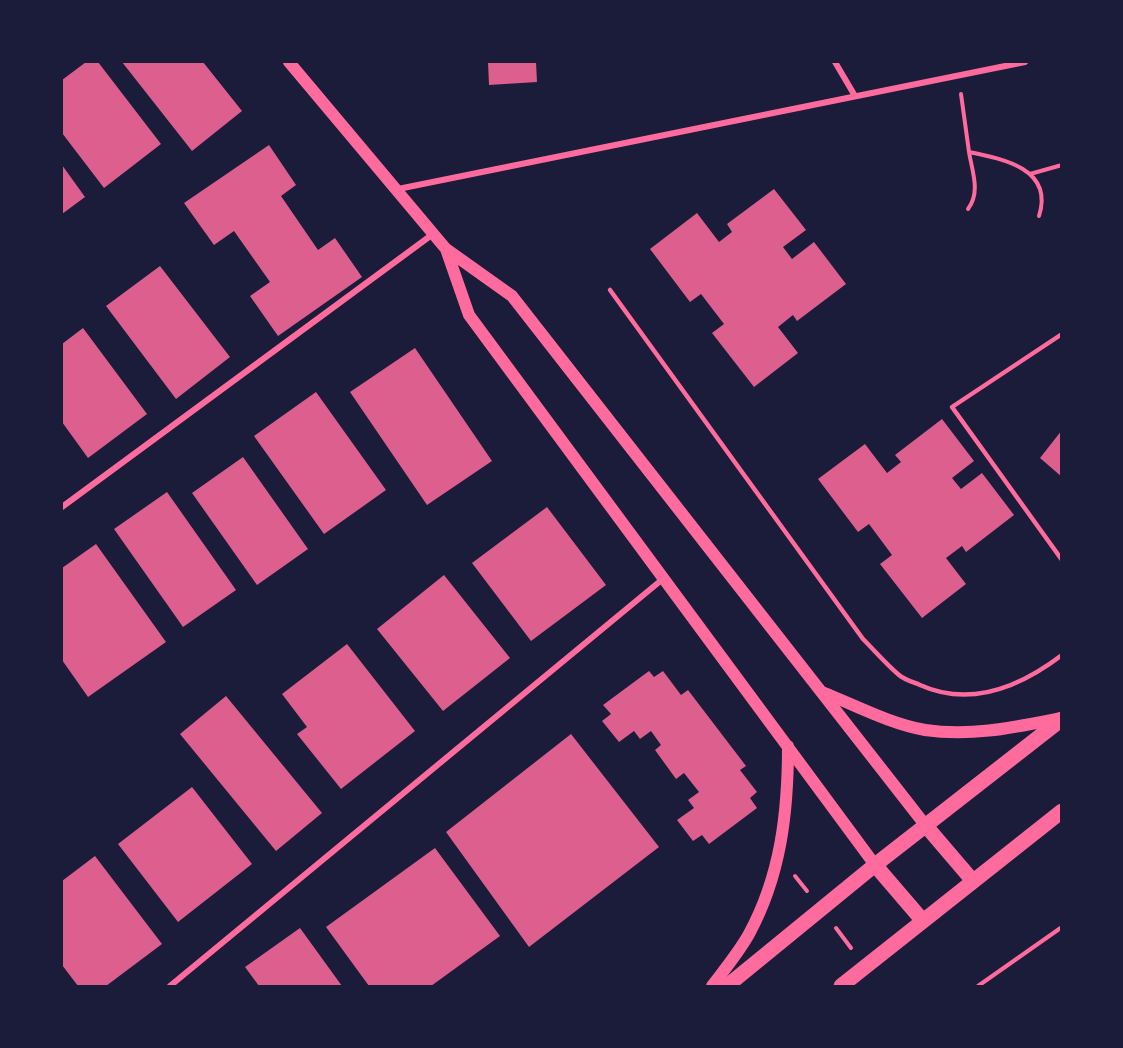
<!DOCTYPE html>
<html>
<head>
<meta charset="utf-8">
<style>
	body { margin:0 }
	#map { position:relative; width:1123px; height:1048px; overflow:hidden; background:#1b1b3a; font-family:"IBM Plex Serif",serif }
	canvas { display:block }
	.frame { position:absolute; inset:0; border:63px solid #1b1b3a; pointer-events:none }
</style>
</head>
<body>
<div id="map">
<canvas width="1123" height="1048"></canvas>
<div class="frame"></div>
</div>
<script>
const g = document.querySelector('canvas').getContext('2d');
g.lineJoin = 'round';
function paint(path, color) {
  g.fillStyle = color;
  g.fill(path, 'evenodd');
}
function stroke(path, color, width, dash) {
  g.strokeStyle = color;
  g.lineWidth = width;
  g.lineCap = dash ? 'butt' : 'round';
  g.setLineDash(dash || []);
  g.stroke(path);
}
paint(new Path2D(`
	M 86,62 L 98,62 L 161,144 L 104,188 L 62,133 L 62,80 Z
	M 122,62 L 203,62 L 242,111 L 192,151 Z
	M 488,62 L 536,62 L 537,82 L 489,85 Z
	M 269,145 L 296,185 L 281,196 L 318,250 L 335,238 L 362,277 L 278,336 L 250,296 L 270,282 L 234,231 L 214,245 L 184,203 Z
	M 62,165 L 85,197 L 62,214 Z
	M 774,189 L 806,230 L 783,247 L 792,259 L 814,242 L 846,284 L 797,321 L 793,315 L 778,327 L 798,353 L 754,387 L 712,333 L 724,324 L 701,294 L 690,302 L 650,249 L 697,213 L 719,242 L 732,232 L 727,224 Z
	M 160,266 L 230,357 L 176,399 L 106,306 Z
	M 83,328 L 147,414 L 88,458 L 62,422 L 62,344 Z
	M 415,348 L 492,461 L 427,505 L 350,392 Z
	M 316,392 L 386,490 L 324,534 L 254,436 Z
	M 942,419 L 974,461 L 952,478 L 961,489 L 982,473 L 1014,515 L 966,552 L 962,546 L 946,558 L 966,584 L 922,618 L 880,564 L 892,555 L 869,524 L 858,532 L 818,479 L 865,444 L 887,473 L 901,462 L 895,455 Z
	M 1062,430 L 1062,477 L 1040,458 Z
	M 243,457 L 308,549 L 257,585 L 192,493 Z
	M 167,492 L 236,590 L 183,627 L 114,529 Z
	M 547,507 L 606,585 L 531,641 L 472,563 Z
	M 96,544 L 166,642 L 88,697 L 62,660 L 62,568 Z
	M 444,575 L 510,658 L 443,711 L 377,629 Z
	M 347,644 L 415,731 L 341,789 L 297,734 L 307,727 L 282,694 Z
	M 649,671 L 654,677 L 663,671 L 681,695 L 688,690 L 746,766 L 740,770 L 757,792 L 750,798 L 757,808 L 709,844 L 702,835 L 693,841 L 677,820 L 694,808 L 688,800 L 699,792 L 684,773 L 676,779 L 655,750 L 661,745 L 651,731 L 640,739 L 634,731 L 619,742 L 602,721 L 611,714 L 603,705 Z
	M 226,696 L 322,813 L 276,851 L 180,734 Z
	M 571,734 L 659,847 L 529,947 L 446,832 Z
	M 192,787 L 252,864 L 178,922 L 118,844 Z
	M 435,848 L 500,936 L 431,986 L 369,986 L 326,927 Z
	M 95,856 L 162,944 L 106,986 L 78,986 L 62,965 L 62,881 Z
	M 300,928 L 342,986 L 259,986 L 245,967 Z`), '#dd5f8e');
stroke(new Path2D(`
	M 961,94 L 969,152 C 1004,159 1054,169 1039,216
	M 1030,174 L 1062,165
	M 968,209 C 981,192 972,171 969,152
	M 795,876 L 807,891
	M 836,928 L 851,948
	M 978,986 L 1062,927`), '#ff6b9d', 4);
stroke(new Path2D(`
	M 610,290 L 863,639 C 875,651 886,664 899,675 C 905,680 913,682 920,685 C 971,708 1020,687 1062,655
	M 1062,334 L 952,407 L 1062,560`), '#ff6b9d', 4.5);
stroke(new Path2D(`
	M 835,62 L 855,96
	M 398,189 L 1025,62
	M 62,507 L 433,234
	M 170,986 L 664,578`), '#ff6b9d', 6);
stroke(new Path2D(`
	M 289,62 L 446,249 L 512,296 L 926,826
	M 446,249 L 469,315 L 875,865
	M 822,692 C 855,705 890,724 925,730 C 972,737 1016,727 1062,718
	M 712,986 C 725,969 739,952 749,934 C 781,875 788,812 788,746`), '#ff6b9d', 12);
stroke(new Path2D(`
	M 926,826 L 973,881
	M 875,865 L 923,921
	M 727,986 L 875,865 L 1062,719
	M 841,986 L 1062,811`), '#ff6b9d', 15);
</script>
</body>
</html>
